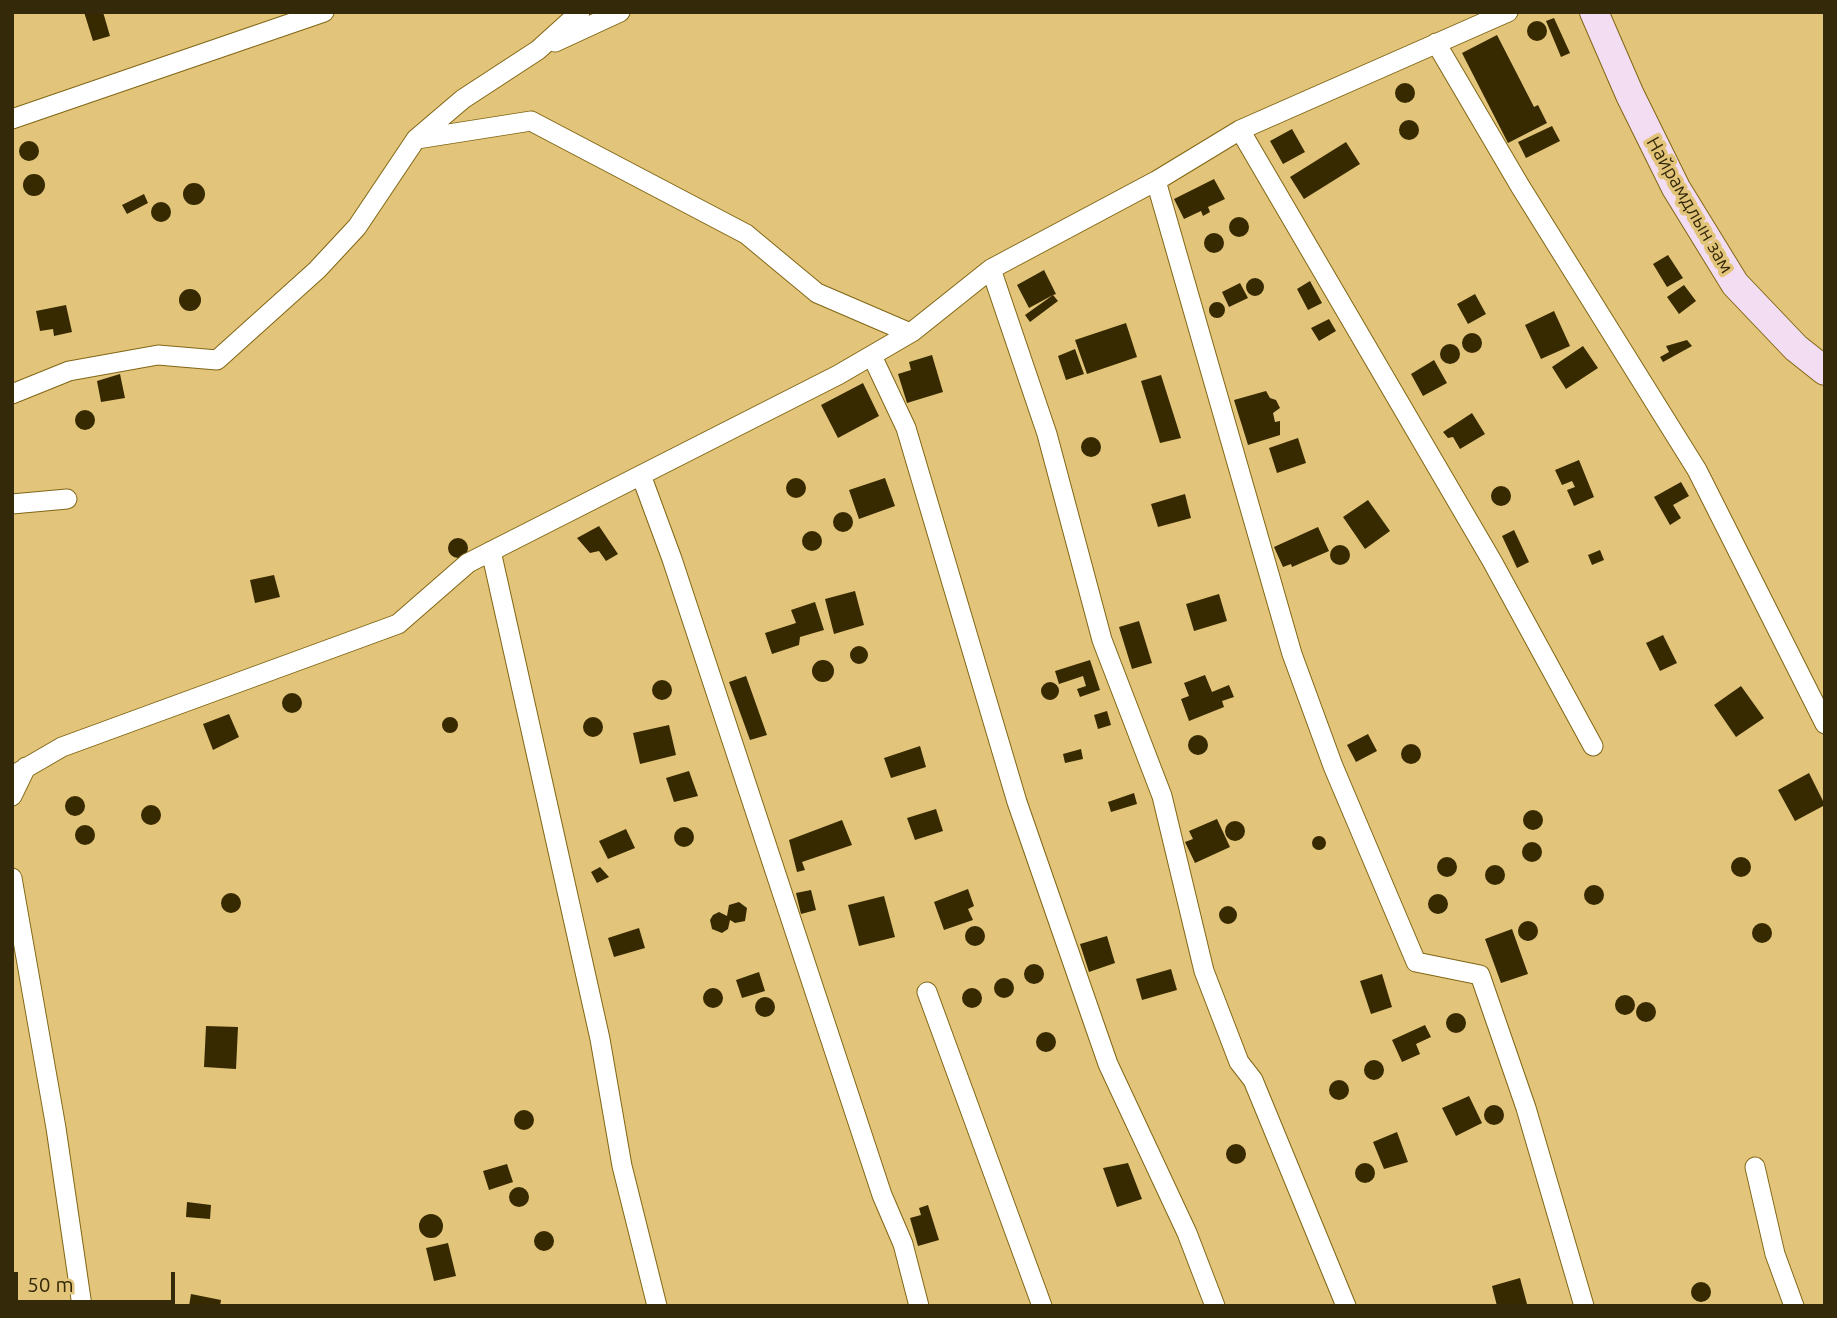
<!DOCTYPE html>
<html>
<head>
<meta charset="utf-8">
<style>
	body { margin:0 }
	#map { position:relative; width:1837px; height:1318px; overflow:hidden; background:#e2c57a; font-family:Ubuntu,sans-serif }
	canvas { display:block }
	.frame { position:absolute; inset:0; border:14px solid #342909; pointer-events:none }
	.scale { position:absolute; left:14px; top:1272px; width:161px; height:32px; box-sizing:border-box; border:4px solid #342909; border-top:0; padding-left:9px; font-size:21px; line-height:24px; white-space:nowrap; color:#342909; -webkit-text-stroke:5px #e2c57a; paint-order:stroke }
</style>
</head>
<body>
<div id="map">
<canvas width="1837" height="1318"></canvas>
<div class="frame"></div>
<div class="scale">50 m</div>
</div>
<script>
const g = document.querySelector('canvas').getContext('2d');
g.lineJoin = 'round';
function paint(path, color) {
  g.fillStyle = color;
  g.fill(path, 'evenodd');
}
function stroke(path, color, width, dash) {
  g.strokeStyle = color;
  g.lineWidth = width;
  g.lineCap = dash ? 'butt' : 'round';
  g.setLineDash(dash || []);
  g.stroke(path);
}
function drawText(font, color, halo, rows, align = 'center') {
  g.font = font + ' Ubuntu,sans-serif';
  g.lineWidth = 7;
  g.setLineDash([]);
  g.textBaseline = 'middle';
  g.strokeStyle = halo;
  g.fillStyle = color;
  for (const [text, x, y, turn = 0] of rows) {
    g.save();
    g.translate(x, y);
    g.rotate((+turn || 0) * Math.PI / 180);
    g.textAlign = isNaN(turn) ? turn : align;
    if (halo) g.strokeText(text, 0, 0);
    g.fillText(text, 0, 0);
    g.restore();
  }
}
paint(new Path2D(`
	M 84,12 L 103,12 L 110,36 L 93,41 Z
	M 1554,18 L 1570,53 L 1561,57 L 1546,21 Z
	M1527 31a10 10 0 1 1 20 0a10 10 0 1 1-20 0Z
	M 1497,35 L 1534,107 L 1538,105 L 1547,123 L 1508,143 L 1462,53 Z
	M1395 93a10 10 0 1 1 20 0a10 10 0 1 1-20 0Z
	M1399 130a10 10 0 1 1 20 0a10 10 0 1 1-20 0Z
	M 1552,126 L 1560,141 L 1526,158 L 1518,142 Z
	M 1292,129 L 1305,152 L 1283,164 L 1270,141 Z
	M19 151a10 10 0 1 1 20 0a10 10 0 1 1-20 0Z
	M 1346,142 L 1360,164 L 1304,199 L 1290,177 Z
	M23 185a11 11 0 1 1 22 0a11 11 0 1 1-22 0Z
	M 1214,179 L 1225,199 L 1208,207 L 1210,212 L 1203,216 L 1201,211 L 1184,219 L 1174,199 Z
	M183 194a11 11 0 1 1 22 0a11 11 0 1 1-22 0Z
	M 144,194 L 148,203 L 127,214 L 122,205 Z
	M151 212a10 10 0 1 1 20 0a10 10 0 1 1-20 0Z
	M1229 227a10 10 0 1 1 20 0a10 10 0 1 1-20 0Z
	M1204 243a10 10 0 1 1 20 0a10 10 0 1 1-20 0Z
	M 1668,255 L 1683,278 L 1667,287 L 1653,264 Z
	M 1044,270 L 1056,294 L 1053,295 L 1058,301 L 1030,322 L 1025,315 L 1053,295 L 1029,308 L 1017,285 Z
	M1246 287a9 9 0 1 1 18 0a9 9 0 1 1-18 0Z
	M 1310,281 L 1322,303 L 1308,310 L 1297,289 Z
	M 1240,283 L 1248,298 L 1229,307 L 1222,292 Z
	M 1684,285 L 1696,301 L 1679,314 L 1667,297 Z
	M179 300a11 11 0 1 1 22 0a11 11 0 1 1-22 0Z
	M 1475,294 L 1486,314 L 1468,324 L 1457,304 Z
	M1209 310a8 8 0 1 1 16 0a8 8 0 1 1-16 0Z
	M 66,305 L 72,332 L 54,336 L 53,329 L 40,331 L 36,311 Z
	M 1554,311 L 1570,346 L 1541,359 L 1525,325 Z
	M 1329,319 L 1336,331 L 1319,341 L 1311,328 Z
	M 1126,323 L 1137,357 L 1087,374 L 1075,340 Z
	M1462 343a10 10 0 1 1 20 0a10 10 0 1 1-20 0Z
	M 1687,340 L 1692,346 L 1663,362 L 1660,357 L 1669,352 L 1666,346 Z
	M1440 354a10 10 0 1 1 20 0a10 10 0 1 1-20 0Z
	M 1583,346 L 1598,368 L 1566,389 L 1552,367 Z
	M 1075,349 L 1084,374 L 1066,380 L 1058,356 Z
	M 932,355 L 943,392 L 907,403 L 898,374 L 911,370 L 909,362 Z
	M 1434,360 L 1447,383 L 1423,396 L 1411,374 Z
	M 120,374 L 125,398 L 101,402 L 97,381 Z
	M 1161,375 L 1181,438 L 1160,443 L 1141,381 Z
	M 863,383 L 879,416 L 838,438 L 821,405 Z
	M 1266,391 L 1270,398 L 1276,400 L 1280,408 L 1273,413 L 1275,422 L 1280,421 L 1280,435 L 1248,445 L 1234,400 Z
	M75 420a10 10 0 1 1 20 0a10 10 0 1 1-20 0Z
	M 1472,413 L 1485,434 L 1460,449 L 1453,437 L 1448,438 L 1443,432 Z
	M1081 447a10 10 0 1 1 20 0a10 10 0 1 1-20 0Z
	M 1298,438 L 1306,463 L 1277,473 L 1269,448 Z
	M 1579,460 L 1594,497 L 1574,506 L 1567,490 L 1575,487 L 1572,481 L 1562,485 L 1555,470 Z
	M 885,478 L 895,506 L 859,519 L 849,490 Z
	M786 488a10 10 0 1 1 20 0a10 10 0 1 1-20 0Z
	M 1681,482 L 1689,496 L 1673,505 L 1681,518 L 1670,525 L 1654,497 Z
	M1491 496a10 10 0 1 1 20 0a10 10 0 1 1-20 0Z
	M 1185,494 L 1191,518 L 1158,527 L 1151,504 Z
	M 1368,500 L 1390,531 L 1365,549 L 1343,517 Z
	M833 522a10 10 0 1 1 20 0a10 10 0 1 1-20 0Z
	M 599,526 L 618,554 L 606,561 L 599,551 L 590,553 L 577,538 Z
	M 1318,527 L 1329,551 L 1292,567 L 1291,564 L 1283,567 L 1274,547 Z
	M 1514,530 L 1529,562 L 1517,568 L 1502,536 Z
	M802 541a10 10 0 1 1 20 0a10 10 0 1 1-20 0Z
	M448 548a10 10 0 1 1 20 0a10 10 0 1 1-20 0Z
	M1330 555a10 10 0 1 1 20 0a10 10 0 1 1-20 0Z
	M 1600,550 L 1604,560 L 1592,565 L 1588,555 Z
	M 274,575 L 280,597 L 255,603 L 250,580 Z
	M 855,591 L 864,625 L 834,634 L 825,599 Z
	M 1219,594 L 1227,621 L 1194,631 L 1186,604 Z
	M 815,602 L 824,630 L 800,637 L 799,645 L 772,654 L 765,633 L 796,623 L 791,610 Z
	M 1139,621 L 1152,663 L 1132,669 L 1119,627 Z
	M 1663,635 L 1677,663 L 1660,671 L 1646,643 Z
	M850 655a9 9 0 1 1 18 0a9 9 0 1 1-18 0Z
	M812 671a11 11 0 1 1 22 0a11 11 0 1 1-22 0Z
	M 1090,660 L 1100,690 L 1080,697 L 1077,689 L 1086,686 L 1083,676 L 1059,684 L 1055,671 Z
	M 1205,675 L 1212,692 L 1229,685 L 1234,697 L 1222,701 L 1224,707 L 1189,721 L 1181,699 L 1189,696 L 1184,683 Z
	M 746,676 L 767,735 L 750,740 L 729,682 Z
	M652 690a10 10 0 1 1 20 0a10 10 0 1 1-20 0Z
	M1041 691a9 9 0 1 1 18 0a9 9 0 1 1-18 0Z
	M 1741,686 L 1764,718 L 1736,737 L 1714,705 Z
	M282 703a10 10 0 1 1 20 0a10 10 0 1 1-20 0Z
	M 1107,711 L 1111,725 L 1098,729 L 1094,715 Z
	M 229,714 L 239,737 L 213,750 L 203,724 Z
	M442 725a8 8 0 1 1 16 0a8 8 0 1 1-16 0Z
	M583 727a10 10 0 1 1 20 0a10 10 0 1 1-20 0Z
	M 669,725 L 676,755 L 640,764 L 633,733 Z
	M 1368,734 L 1377,751 L 1356,762 L 1347,745 Z
	M1188 745a10 10 0 1 1 20 0a10 10 0 1 1-20 0Z
	M1401 754a10 10 0 1 1 20 0a10 10 0 1 1-20 0Z
	M 920,746 L 926,767 L 891,778 L 884,758 Z
	M 1081,749 L 1083,759 L 1065,763 L 1063,754 Z
	M 689,771 L 698,796 L 674,802 L 666,778 Z
	M 1809,773 L 1825,805 L 1795,821 L 1778,790 Z
	M 1134,793 L 1137,804 L 1111,812 L 1108,802 Z
	M65 806a10 10 0 1 1 20 0a10 10 0 1 1-20 0Z
	M141 815a10 10 0 1 1 20 0a10 10 0 1 1-20 0Z
	M 936,809 L 943,831 L 915,840 L 907,818 Z
	M1523 820a10 10 0 1 1 20 0a10 10 0 1 1-20 0Z
	M 1217,819 L 1230,847 L 1195,863 L 1185,842 L 1193,839 L 1189,831 Z
	M 842,820 L 852,845 L 802,862 L 805,870 L 797,872 L 789,840 Z
	M1225 831a10 10 0 1 1 20 0a10 10 0 1 1-20 0Z
	M75 835a10 10 0 1 1 20 0a10 10 0 1 1-20 0Z
	M674 837a10 10 0 1 1 20 0a10 10 0 1 1-20 0Z
	M 626,829 L 635,848 L 608,859 L 599,841 Z
	M1312 843a7 7 0 1 1 14 0a7 7 0 1 1-14 0Z
	M1522 852a10 10 0 1 1 20 0a10 10 0 1 1-20 0Z
	M1437 867a10 10 0 1 1 20 0a10 10 0 1 1-20 0Z
	M1731 867a10 10 0 1 1 20 0a10 10 0 1 1-20 0Z
	M1485 875a10 10 0 1 1 20 0a10 10 0 1 1-20 0Z
	M 600,867 L 609,877 L 597,883 L 591,872 Z
	M1584 895a10 10 0 1 1 20 0a10 10 0 1 1-20 0Z
	M 968,889 L 974,906 L 968,909 L 973,920 L 944,930 L 934,902 Z
	M 811,890 L 816,910 L 801,914 L 796,893 Z
	M221 903a10 10 0 1 1 20 0a10 10 0 1 1-20 0Z
	M1428 904a10 10 0 1 1 20 0a10 10 0 1 1-20 0Z
	M 884,896 L 895,937 L 859,946 L 848,905 Z
	M 739,902 L 747,908 L 745,921 L 735,923 L 730,920 L 728,929 L 722,933 L 712,929 L 710,920 L 713,915 L 719,912 L 727,916 L 729,905 Z
	M1219 915a9 9 0 1 1 18 0a9 9 0 1 1-18 0Z
	M1518 931a10 10 0 1 1 20 0a10 10 0 1 1-20 0Z
	M1752 933a10 10 0 1 1 20 0a10 10 0 1 1-20 0Z
	M965 936a10 10 0 1 1 20 0a10 10 0 1 1-20 0Z
	M 639,928 L 645,948 L 614,957 L 608,938 Z
	M 1512,929 L 1528,974 L 1501,983 L 1485,939 Z
	M 1107,936 L 1115,963 L 1089,972 L 1080,944 Z
	M1024 974a10 10 0 1 1 20 0a10 10 0 1 1-20 0Z
	M 1171,969 L 1177,990 L 1142,1000 L 1136,979 Z
	M 759,972 L 765,991 L 742,998 L 736,980 Z
	M 1382,974 L 1392,1007 L 1371,1014 L 1360,981 Z
	M994 988a10 10 0 1 1 20 0a10 10 0 1 1-20 0Z
	M962 998a10 10 0 1 1 20 0a10 10 0 1 1-20 0Z
	M703 998a10 10 0 1 1 20 0a10 10 0 1 1-20 0Z
	M1615 1005a10 10 0 1 1 20 0a10 10 0 1 1-20 0Z
	M755 1007a10 10 0 1 1 20 0a10 10 0 1 1-20 0Z
	M1636 1012a10 10 0 1 1 20 0a10 10 0 1 1-20 0Z
	M1446 1023a10 10 0 1 1 20 0a10 10 0 1 1-20 0Z
	M 1425,1025 L 1431,1037 L 1416,1044 L 1420,1054 L 1402,1062 L 1392,1040 Z
	M 206,1026 L 238,1027 L 236,1069 L 204,1067 Z
	M1036 1042a10 10 0 1 1 20 0a10 10 0 1 1-20 0Z
	M1364 1070a10 10 0 1 1 20 0a10 10 0 1 1-20 0Z
	M1329 1090a10 10 0 1 1 20 0a10 10 0 1 1-20 0Z
	M 1469,1096 L 1482,1123 L 1456,1136 L 1442,1108 Z
	M1484 1115a10 10 0 1 1 20 0a10 10 0 1 1-20 0Z
	M514 1120a10 10 0 1 1 20 0a10 10 0 1 1-20 0Z
	M 1397,1132 L 1408,1162 L 1384,1169 L 1373,1142 Z
	M1226 1154a10 10 0 1 1 20 0a10 10 0 1 1-20 0Z
	M1355 1173a10 10 0 1 1 20 0a10 10 0 1 1-20 0Z
	M 1128,1163 L 1142,1199 L 1117,1207 L 1103,1168 Z
	M 507,1164 L 513,1182 L 489,1190 L 483,1171 Z
	M509 1197a10 10 0 1 1 20 0a10 10 0 1 1-20 0Z
	M 187,1202 L 211,1205 L 210,1219 L 186,1217 Z
	M 928,1205 L 939,1240 L 918,1246 L 910,1218 L 921,1215 L 919,1208 Z
	M419 1226a12 12 0 1 1 24 0a12 12 0 1 1-24 0Z
	M534 1241a10 10 0 1 1 20 0a10 10 0 1 1-20 0Z
	M 448,1243 L 456,1276 L 434,1281 L 426,1248 Z
	M 1520,1278 L 1527,1304 L 1497,1306 L 1492,1286 Z
	M1691 1292a10 10 0 1 1 20 0a10 10 0 1 1-20 0Z
	M 191,1294 L 221,1300 L 220,1306 L 189,1306 Z`), '#372900');
const minor = new Path2D(`
	M 555,42 L 620,12
	M 1436,43 L 1520,186 L 1697,470 L 1825,724
	M 12,119 L 324,12
	M 1240,130 L 1492,561 L 1593,746
	M 417,139 L 531,121 L 746,234 L 817,293 L 910,333
	M 1156,181 L 1292,654 L 1333,766 L 1416,962 L 1480,975 L 1526,1108 L 1584,1306
	M 991,269 L 1047,434 L 1102,640 L 1162,796 L 1204,971 L 1239,1062 L 1253,1080 L 1346,1306
	M 872,356 L 906,428 L 1017,802 L 1108,1064 L 1187,1233 L 1215,1306
	M 12,394 L 69,371 L 158,355 L 217,360 L 317,270 L 357,227 L 416,139 L 463,99 L 538,50 L 580,12
	M 641,475 L 672,559 L 882,1195 L 903,1244 L 919,1306
	M 12,504 L 67,499
	M 491,551 L 600,1039 L 622,1166 L 657,1306
	M 12,776 L 62,747 L 398,624 L 468,563 L 838,375 L 912,332 L 991,269 L 1156,181 L 1240,130 L 1508,12
	M 12,796 L 26,767
	M 12,878 L 56,1128 L 82,1306
	M 927,992 L 1042,1306
	M 1755,1167 L 1775,1254 L 1794,1306`);
const secondary = new Path2D(`
	M 1594,12 L 1630,95 L 1676,188 L 1735,284 L 1796,348 L 1825,371`);
stroke(minor, '#816615', 21);
stroke(secondary, '#816615', 30);
stroke(minor, '#fff', 19);
stroke(secondary, '#f3ddf2', 28);
drawText('19px', '#342909', '#e2c57a', [
	["Найрамдлын зам",1690,205,60]
]);
</script>
</body>
</html>
